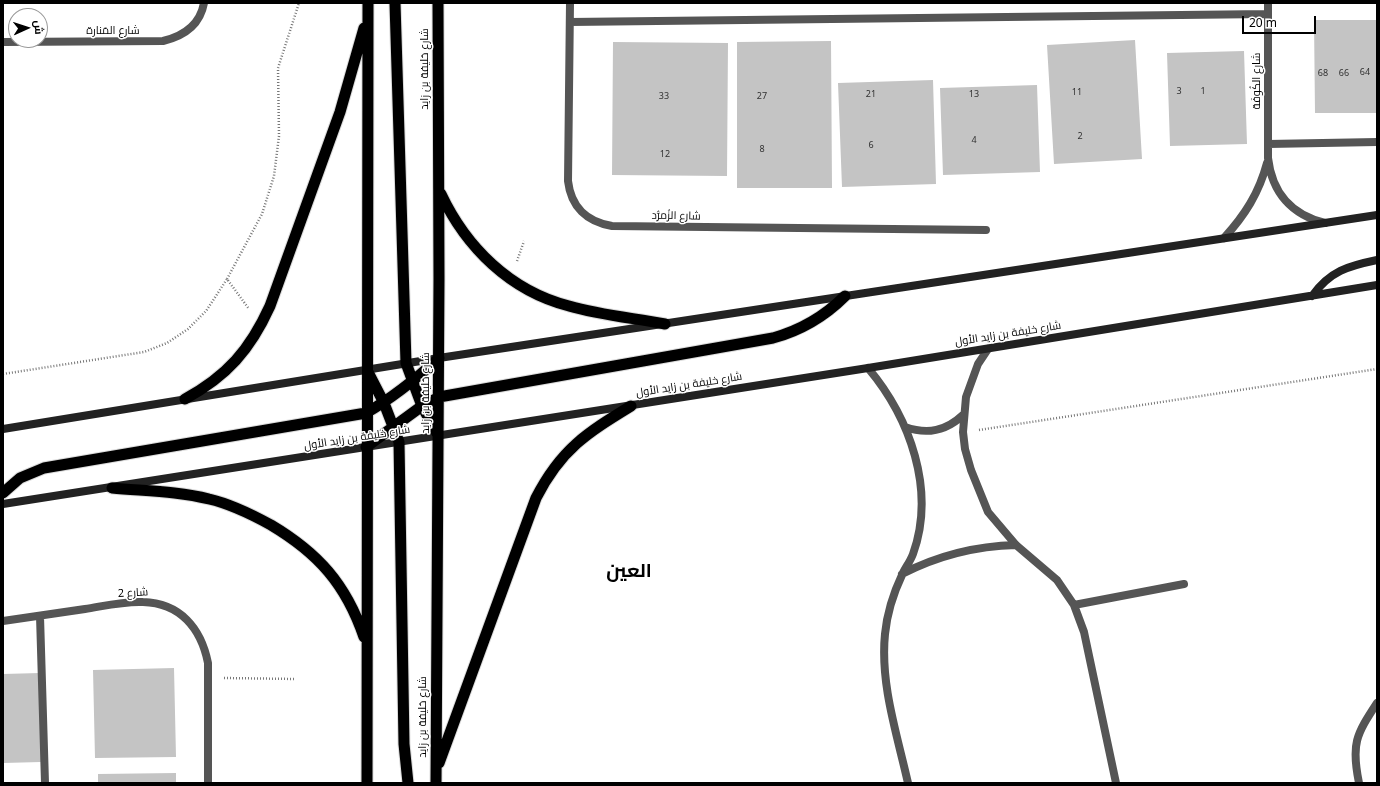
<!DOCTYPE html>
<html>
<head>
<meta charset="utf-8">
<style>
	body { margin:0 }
	#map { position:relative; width:1380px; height:786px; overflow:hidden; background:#fff; font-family:"Noto Sans",Cairo,sans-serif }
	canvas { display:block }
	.frame { position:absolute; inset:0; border:4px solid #000; pointer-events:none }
	.north { position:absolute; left:8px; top:8px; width:40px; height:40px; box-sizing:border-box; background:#fff; border:1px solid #999; border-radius:50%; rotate:87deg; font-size:11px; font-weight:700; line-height:16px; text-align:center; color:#000 }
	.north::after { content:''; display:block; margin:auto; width:14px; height:18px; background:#000; clip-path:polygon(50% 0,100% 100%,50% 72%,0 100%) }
	.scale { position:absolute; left:1242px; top:16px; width:74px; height:18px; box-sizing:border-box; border:2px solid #000; border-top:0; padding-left:5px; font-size:12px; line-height:14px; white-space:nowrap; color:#000; -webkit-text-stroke:3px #fff; paint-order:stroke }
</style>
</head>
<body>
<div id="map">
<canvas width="1380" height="786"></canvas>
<div class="frame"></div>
<div class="north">ش</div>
<div class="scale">20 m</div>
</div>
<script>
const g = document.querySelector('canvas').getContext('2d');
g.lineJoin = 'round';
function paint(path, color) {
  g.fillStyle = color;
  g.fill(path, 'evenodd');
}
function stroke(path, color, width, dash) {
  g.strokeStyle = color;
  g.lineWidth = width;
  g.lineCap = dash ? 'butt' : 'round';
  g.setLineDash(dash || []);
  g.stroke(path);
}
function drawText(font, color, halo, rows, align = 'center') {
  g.font = font + ' "Noto Sans",Cairo,sans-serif';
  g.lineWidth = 3;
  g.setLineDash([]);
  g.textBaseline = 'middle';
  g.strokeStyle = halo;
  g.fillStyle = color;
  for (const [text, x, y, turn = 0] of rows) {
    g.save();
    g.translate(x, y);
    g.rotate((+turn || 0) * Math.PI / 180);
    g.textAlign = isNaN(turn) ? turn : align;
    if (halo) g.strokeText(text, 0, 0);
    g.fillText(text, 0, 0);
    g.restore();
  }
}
paint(new Path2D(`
	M 1314,20 L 1377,20 L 1377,113 L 1315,113 Z
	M 1135,40 L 1142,159 L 1054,164 L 1047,45 Z
	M 831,41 L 832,188 L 737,188 L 737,42 Z
	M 613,42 L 728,43 L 727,176 L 612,175 Z
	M 1244,51 L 1247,144 L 1170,146 L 1167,53 Z
	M 933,80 L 936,184 L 842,187 L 838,83 Z
	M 1037,85 L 1040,172 L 943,175 L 940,88 Z
	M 174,668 L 176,757 L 95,758 L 93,670 Z
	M 40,673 L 41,762 L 3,763 L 3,674 Z
	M 176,773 L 176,783 L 98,783 L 98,774 Z`), '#c4c4c4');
const trunk = new Path2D(`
	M 395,3 L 406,363 L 422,406 L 438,435
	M 441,194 C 466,247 510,291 569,306 C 600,315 633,318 665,324
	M 368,372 L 384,403 L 399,442 L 404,744 L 408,783
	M 185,399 C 227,376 250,350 270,306 L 340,112 L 364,28
	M 366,447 L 422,406 L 439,397 L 773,338 C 802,330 824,317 845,296
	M 112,488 C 144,491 178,491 209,499 C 231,504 251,514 271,525 C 318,553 346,584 364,637
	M 3,493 L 20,478 L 44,468 L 366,413 C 394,397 416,379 439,358
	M 439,763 L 536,498 C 561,449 587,433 631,406
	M 367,783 L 368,3
	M 436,783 L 439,279 L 438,3`);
stroke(trunk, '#dbdbdb', 13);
stroke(new Path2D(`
	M 517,261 L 524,241
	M 227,279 L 262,214 L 274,176 L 279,136 L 278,68 L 299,3
	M 3,374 L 144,352 L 167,343 L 188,329 L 206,311 L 227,279 L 249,309
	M 979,430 L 1377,369
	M 224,678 L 296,679`), '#777', 2.5, [1, 2]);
stroke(new Path2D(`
	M 988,349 L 978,364 L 966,397 L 963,432 L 965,449 L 971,470 L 988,512 L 1016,545 L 1057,580 L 1074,605 L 1084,632 L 1116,783
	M 868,368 C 910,418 936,490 913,554 C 910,562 905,568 902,575 C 893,594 887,614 885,634 C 880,684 897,734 908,783
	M 905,427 C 928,435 946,431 963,415
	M 902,574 C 939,555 975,546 1016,545
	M 1074,605 L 1184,584
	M 1359,783 C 1351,744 1356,735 1377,703`), '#555', 8);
stroke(new Path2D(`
	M 570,3 L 568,181 C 571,207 587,222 612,226 L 986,230
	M 1268,3 L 1268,158 C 1272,193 1292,215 1325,223
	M 570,22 L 1268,14
	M 3,42 L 163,41 C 184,36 200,25 204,3
	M 1268,144 L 1377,142
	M 1224,238 C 1245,215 1259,193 1267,163
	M 40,616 L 45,783
	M 3,621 C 30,617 58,613 85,609 C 104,606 124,601 143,602 C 180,603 201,628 208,663 L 208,783`), '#555', 8);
stroke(new Path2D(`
	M 1312,296 C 1330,271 1348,266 1377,260
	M 3,429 L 439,358 L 1377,215
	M 3,504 L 868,368 L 1377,285`), '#222', 8);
stroke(trunk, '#000', 11);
drawText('9px', '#313131', null, [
	["64",1365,72],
	["68",1323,73],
	["66",1344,73],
	["3",1179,91],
	["1",1203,91],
	["11",1077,92],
	["21",871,94],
	["13",974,94],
	["33",664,96],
	["27",762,96],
	["2",1080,136],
	["4",974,140],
	["6",871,145],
	["8",762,149],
	["12",665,154]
]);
drawText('11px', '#000', '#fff', [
	["شارع المَنارة",113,31],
	["شارع خليفة بن زايد",425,69,-90],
	["شارع الكُوفَة",1257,81,-90],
	["شارع الزُمرُّد",676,216,1],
	["شارع خليفة بن زايد الأول",1008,334,-9],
	["شارع خليفة بن زايد الأول",689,385,-9],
	["شارع خليفة بن زايد",426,393,-90],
	["شارع خليفة بن زايد الأول",357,438,-9],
	["شارع 2",133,593,-3],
	["شارع خليفة بن زايد",423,717,-90]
]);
drawText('bold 19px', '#000', '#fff', [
	["العين",629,572]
]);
</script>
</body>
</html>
